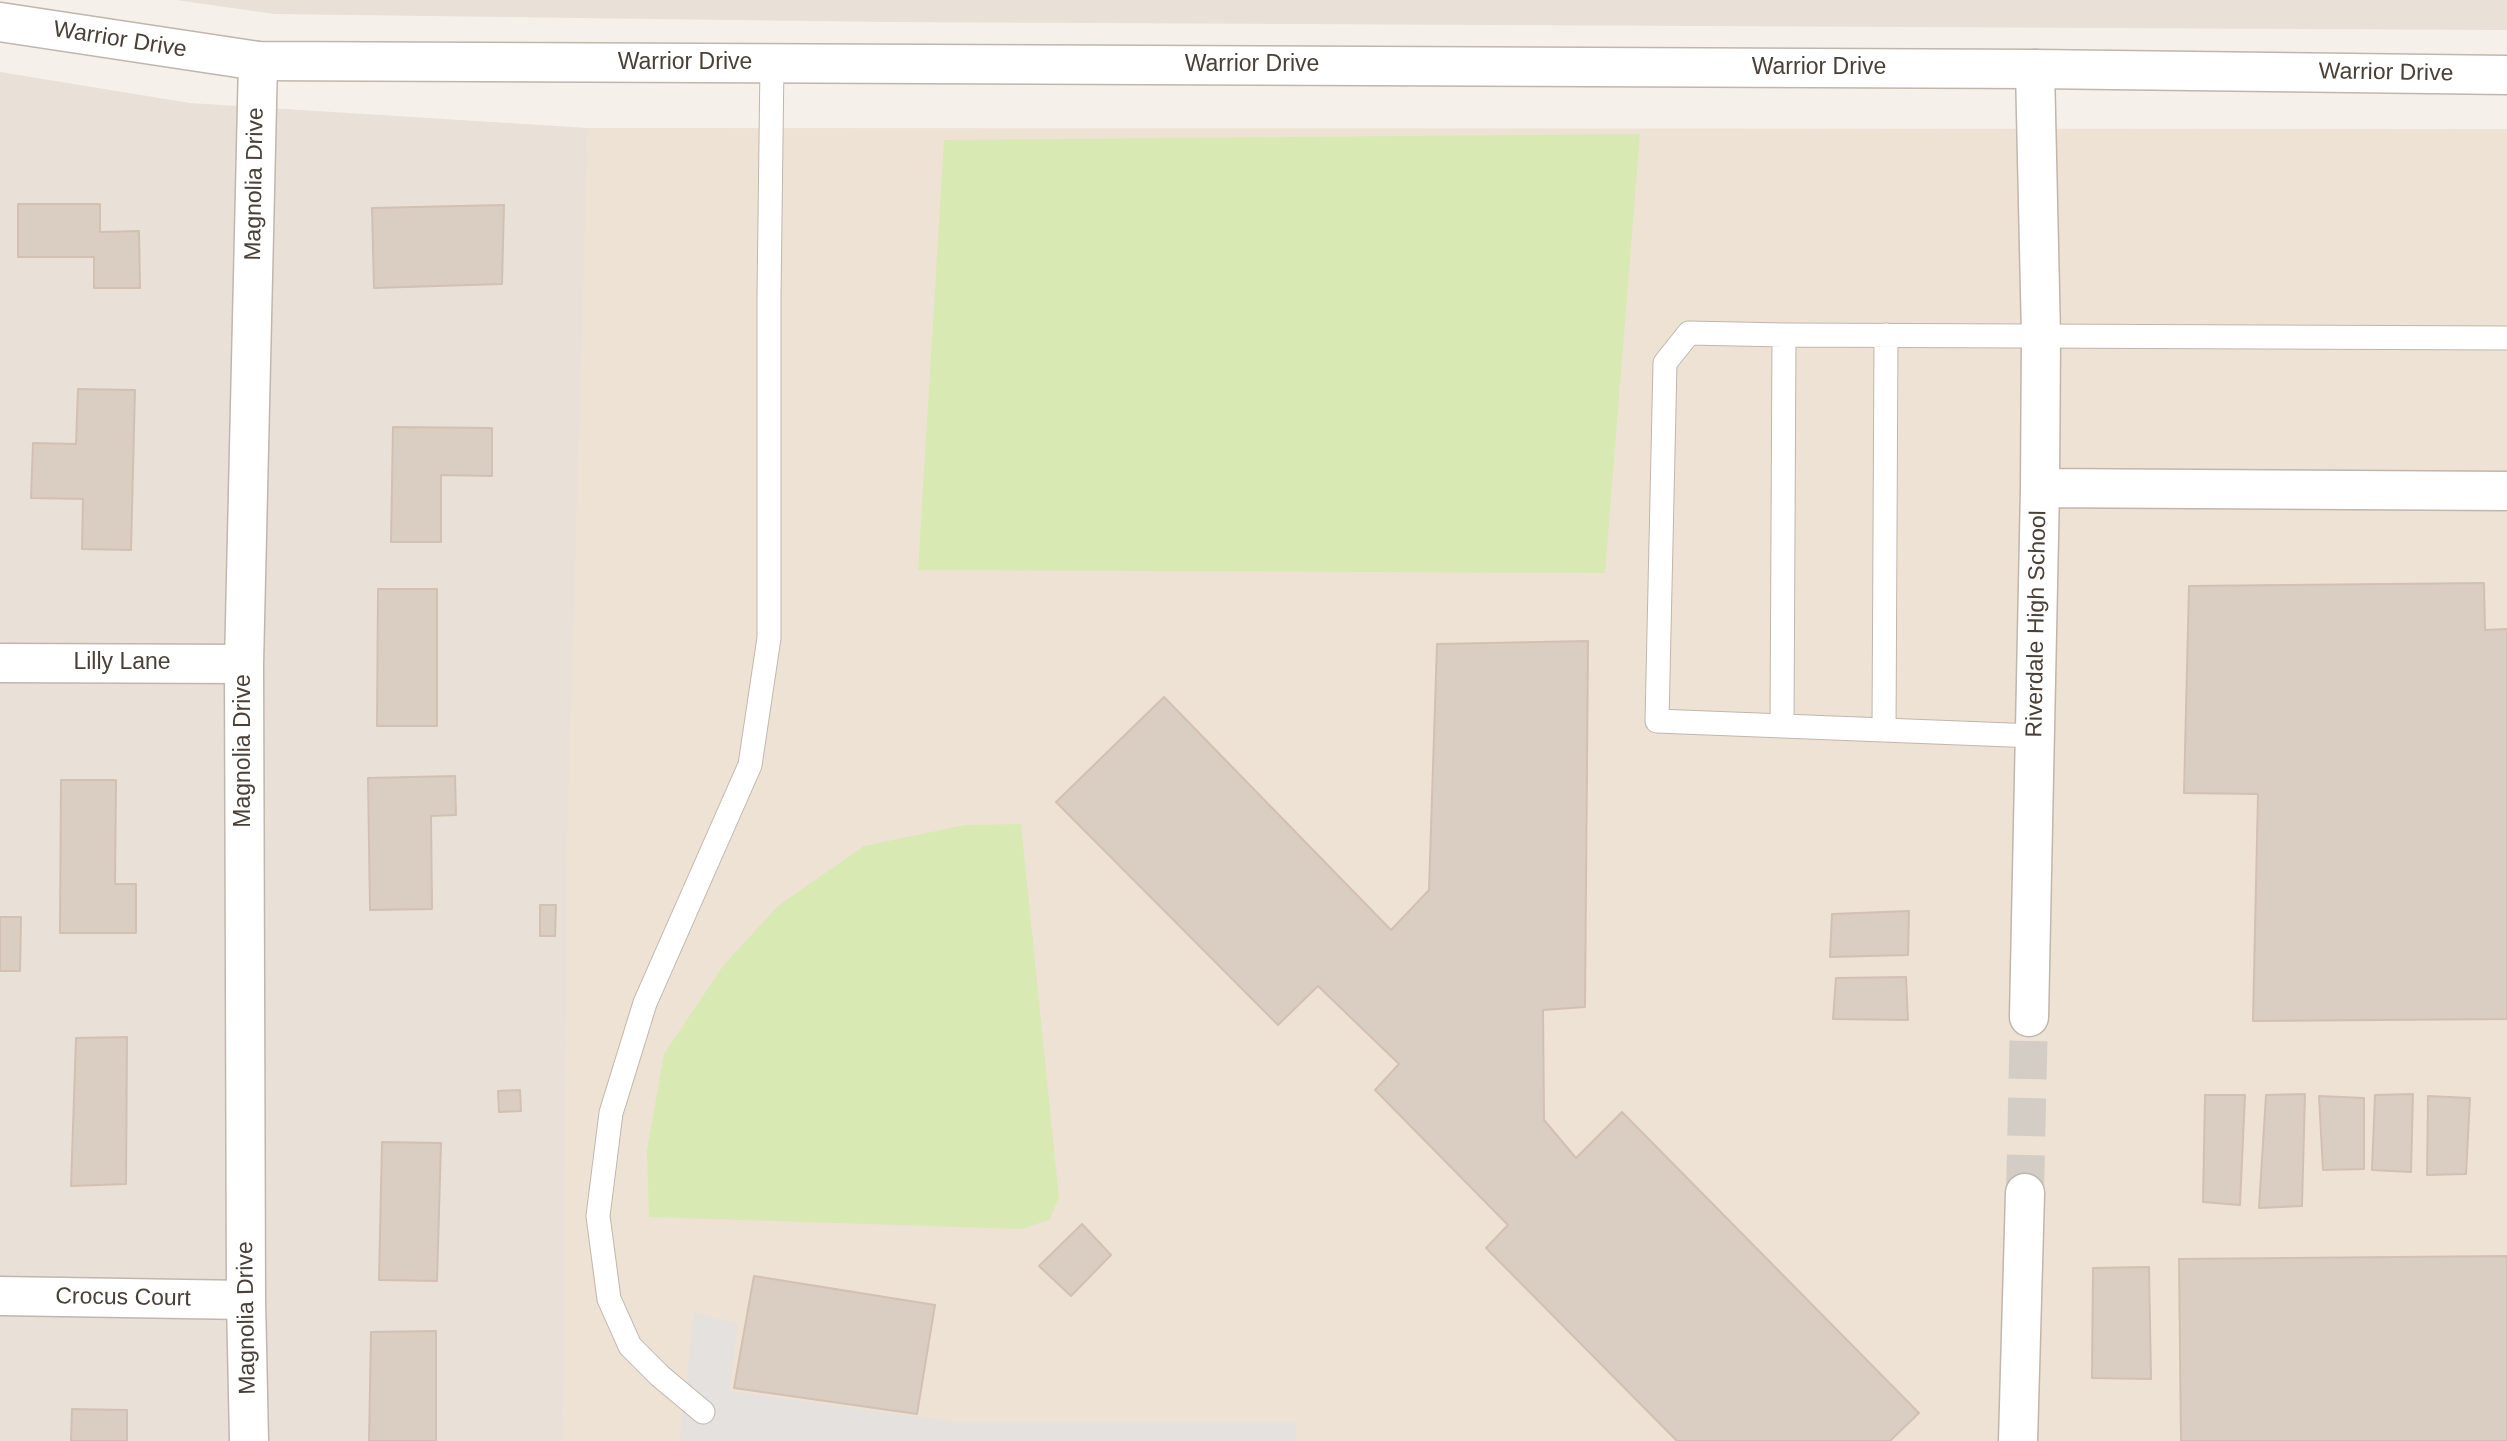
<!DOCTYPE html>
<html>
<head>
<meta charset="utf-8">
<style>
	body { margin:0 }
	canvas { display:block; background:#f5f0ea }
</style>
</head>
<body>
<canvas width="2507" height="1441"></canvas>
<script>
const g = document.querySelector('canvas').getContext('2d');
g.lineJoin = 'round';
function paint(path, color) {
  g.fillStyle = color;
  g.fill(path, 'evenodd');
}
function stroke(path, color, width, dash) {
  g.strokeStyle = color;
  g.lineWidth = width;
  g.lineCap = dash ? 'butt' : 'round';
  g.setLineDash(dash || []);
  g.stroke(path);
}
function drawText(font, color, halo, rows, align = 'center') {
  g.font = font + ' Helvetica,sans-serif';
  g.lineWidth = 6;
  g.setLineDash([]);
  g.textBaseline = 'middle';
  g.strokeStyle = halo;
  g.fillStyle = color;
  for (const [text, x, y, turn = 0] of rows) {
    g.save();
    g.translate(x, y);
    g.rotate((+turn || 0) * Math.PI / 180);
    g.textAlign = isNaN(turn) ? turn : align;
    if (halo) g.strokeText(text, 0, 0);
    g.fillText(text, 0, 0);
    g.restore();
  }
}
paint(new Path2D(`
	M 176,0 L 2507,0 L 2507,30 L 885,22 L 274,14 Z
	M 0,72 L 190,103 L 588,128 L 563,1441 L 0,1441 Z`), '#e9e1d8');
paint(new Path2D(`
	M 588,128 L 2507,129 L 2507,1441 L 563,1441 L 567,846 Z`), '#eee2d4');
paint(new Path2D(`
	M 1640,134 L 1605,573 L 918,570 L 944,140 Z
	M 1021,824 L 1059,1198 L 1049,1220 L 1021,1229 L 649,1217 L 647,1150 L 664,1054 L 723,966 L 778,906 L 864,846 L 965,825 Z`), '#d9e9b3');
paint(new Path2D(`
	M 694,1312 L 738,1324 L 729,1391 L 955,1422 L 1297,1422 L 1295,1441 L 680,1441 Z`), '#e4e1de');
const building = new Path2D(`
	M 18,204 L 100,204 L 100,232 L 139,231 L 140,288 L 94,288 L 94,257 L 18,257 Z
	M 504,205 L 502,284 L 374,288 L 372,208 Z
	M 78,389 L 135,390 L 131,550 L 82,549 L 83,499 L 31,498 L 33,443 L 76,444 Z
	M 393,427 L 492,428 L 492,476 L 441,475 L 441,542 L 391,542 Z
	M 2484,583 L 2485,630 L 2507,629 L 2507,1019 L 2253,1021 L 2258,794 L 2184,793 L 2189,586 Z
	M 378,589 L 437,589 L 437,726 L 377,726 Z
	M 1588,641 L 1585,1007 L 1543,1010 L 1544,1120 L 1576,1158 L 1622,1112 L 1919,1413 L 1890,1441 L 1677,1441 L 1486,1248 L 1508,1225 L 1375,1090 L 1399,1064 L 1318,986 L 1278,1025 L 1056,802 L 1164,697 L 1391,930 L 1429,890 L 1437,644 Z
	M 455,776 L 456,815 L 431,816 L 432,909 L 370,910 L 368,778 Z
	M 61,780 L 116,780 L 115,884 L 136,884 L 136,933 L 60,933 Z
	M 540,905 L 556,905 L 555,936 L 540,936 Z
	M 1909,911 L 1908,955 L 1830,957 L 1832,914 Z
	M 0,917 L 21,917 L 20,971 L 0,971 Z
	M 1906,977 L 1908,1020 L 1833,1019 L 1836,978 Z
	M 127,1037 L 126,1184 L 71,1186 L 76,1038 Z
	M 520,1090 L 521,1111 L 499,1112 L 498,1091 Z
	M 2305,1094 L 2302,1206 L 2259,1208 L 2266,1095 Z
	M 2413,1094 L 2411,1172 L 2372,1170 L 2375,1095 Z
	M 2205,1095 L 2245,1095 L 2240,1205 L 2203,1202 Z
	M 2319,1096 L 2364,1098 L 2364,1169 L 2323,1170 Z
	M 2428,1096 L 2470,1098 L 2466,1174 L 2427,1175 Z
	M 382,1142 L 441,1143 L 437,1281 L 379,1280 Z
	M 1082,1224 L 1111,1255 L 1071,1296 L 1039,1266 Z
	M 2507,1256 L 2507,1441 L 2181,1441 L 2179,1259 Z
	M 2149,1267 L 2151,1379 L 2092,1378 L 2093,1268 Z
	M 754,1276 L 935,1305 L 917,1414 L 734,1388 Z
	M 436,1331 L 436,1441 L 369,1441 L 371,1332 Z
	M 72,1409 L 127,1410 L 127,1441 L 71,1441 Z`);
paint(building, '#dacdc2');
stroke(building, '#d2c0b2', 2);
stroke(new Path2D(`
	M 2025,1193 L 2029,1017`), '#d3cdc6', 38, [38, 19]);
const service = new Path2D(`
	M 1782,726 L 1784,335
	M 1884,730 L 1886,335
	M 2035,736 L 1657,721 L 1665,363 L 1689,333 L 1784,335 L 2507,338
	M 703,1412 L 660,1376 L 630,1346 L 609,1299 L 598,1216 L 611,1113 L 645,1003 L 750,765 L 769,638 L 769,296 L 772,63`);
const minor = new Path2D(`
	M 2040,488 L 2507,491
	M 0,663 L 244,664
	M 2029,1017 L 2040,488 L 2041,336 L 2035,69
	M 0,1296 L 246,1300
	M 249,1441 L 246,1300 L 244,664 L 258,61
	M 2018,1441 L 2025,1193`);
const tertiary = new Path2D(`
	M 0,22 L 258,61 L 2035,69 L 2507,75`);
stroke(service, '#c1b6ac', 25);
stroke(minor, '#c1b6ac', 41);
stroke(tertiary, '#c1b6ac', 41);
stroke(service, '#fff', 23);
stroke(minor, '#fff', 38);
stroke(tertiary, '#fff', 38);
drawText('23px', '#494038', '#fff', [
	["Warrior Drive",120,40,9],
	["Warrior Drive",685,63],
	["Warrior Drive",1252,65],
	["Warrior Drive",1819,68],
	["Warrior Drive",2386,73,1],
	["Magnolia Drive",255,184,-89],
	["Riverdale High School",2037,624,-89],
	["Lilly Lane",122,663],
	["Magnolia Drive",244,751,-90],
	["Crocus Court",123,1298,1],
	["Magnolia Drive",247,1318,-91]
]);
</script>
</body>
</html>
